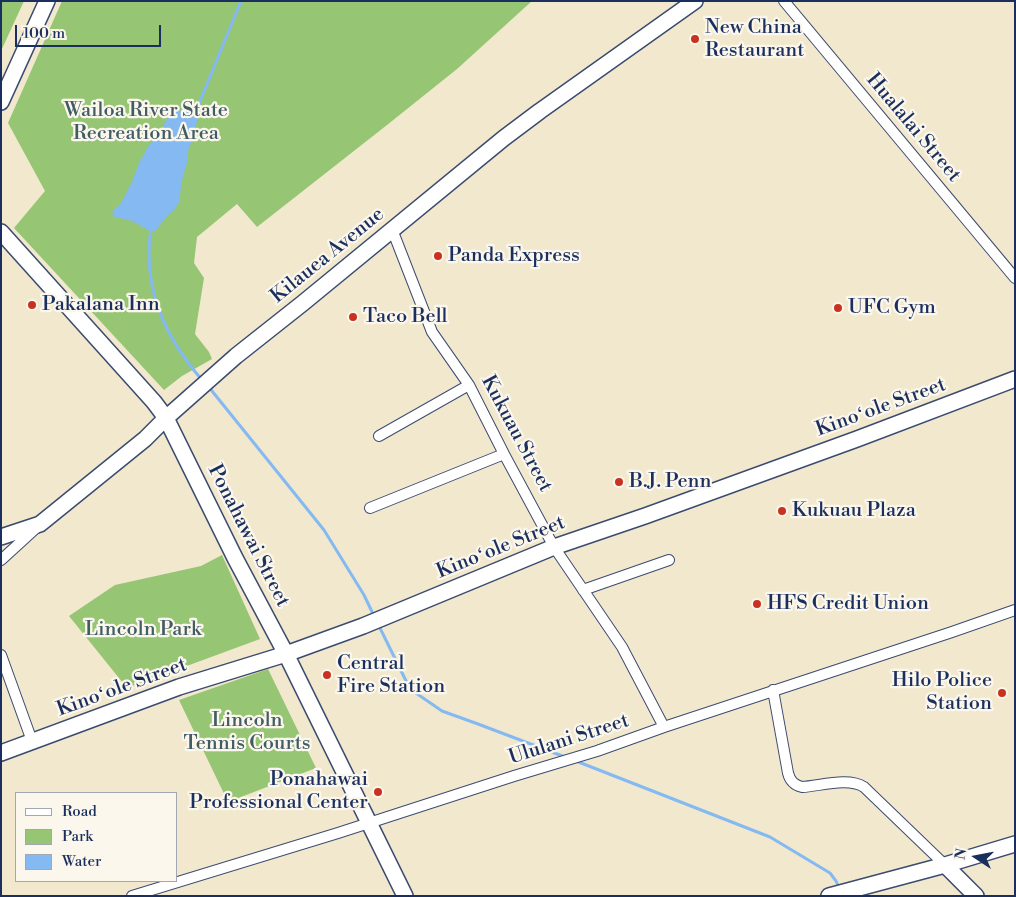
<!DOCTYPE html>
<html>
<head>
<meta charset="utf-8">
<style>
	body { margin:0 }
	#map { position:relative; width:1016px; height:897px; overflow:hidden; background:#f1e8ce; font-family:"Libre Bodoni",serif }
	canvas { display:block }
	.frame { position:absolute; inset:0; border:2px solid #1b2f5e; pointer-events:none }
	.legend { position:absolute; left:15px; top:792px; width:162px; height:90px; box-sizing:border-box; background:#fbf7ec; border:1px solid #a1a7b3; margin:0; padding:6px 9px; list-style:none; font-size:15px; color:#1b2f5e }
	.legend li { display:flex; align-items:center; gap:10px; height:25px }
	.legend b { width:25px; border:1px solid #a1a7b3 }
	.north { position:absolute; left:951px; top:832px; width:50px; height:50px; -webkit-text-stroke:4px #fbf7ec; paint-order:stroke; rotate:281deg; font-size:14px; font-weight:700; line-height:20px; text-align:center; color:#1b2f5e }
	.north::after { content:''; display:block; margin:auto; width:18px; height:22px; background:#1b2f5e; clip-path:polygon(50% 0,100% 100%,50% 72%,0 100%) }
	.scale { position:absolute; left:15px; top:25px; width:146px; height:22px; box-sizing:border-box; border:2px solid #1b2f5e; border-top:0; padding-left:6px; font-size:15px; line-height:18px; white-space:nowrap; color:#1b2f5e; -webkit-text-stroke:4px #fbf7ec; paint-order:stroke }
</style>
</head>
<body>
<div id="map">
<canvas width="1016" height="897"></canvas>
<div class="frame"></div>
<ul class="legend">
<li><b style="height:6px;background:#fff"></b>Road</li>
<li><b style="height:14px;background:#96c573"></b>Park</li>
<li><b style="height:14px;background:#84b9f2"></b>Water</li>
</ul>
<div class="north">N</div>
<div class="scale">100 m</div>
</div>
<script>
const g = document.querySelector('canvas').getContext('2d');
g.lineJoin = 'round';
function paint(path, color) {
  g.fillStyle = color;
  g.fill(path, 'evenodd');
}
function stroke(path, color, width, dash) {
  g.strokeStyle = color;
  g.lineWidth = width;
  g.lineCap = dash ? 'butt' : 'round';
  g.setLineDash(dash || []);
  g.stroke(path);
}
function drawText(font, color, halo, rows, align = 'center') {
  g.font = font + ' "Libre Bodoni",serif';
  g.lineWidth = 4.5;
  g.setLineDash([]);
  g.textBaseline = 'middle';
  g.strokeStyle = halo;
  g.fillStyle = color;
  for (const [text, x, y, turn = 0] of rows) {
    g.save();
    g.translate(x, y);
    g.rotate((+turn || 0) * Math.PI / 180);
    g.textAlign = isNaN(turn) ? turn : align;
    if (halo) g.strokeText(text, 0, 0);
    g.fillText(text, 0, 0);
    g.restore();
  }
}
paint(new Path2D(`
	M 1,1 L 24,1 L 1,51 Z
	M 62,1 L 532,1 L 457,69 L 387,125 L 257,227 L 237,204 L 197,237 L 194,263 L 204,278 L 195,334 L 209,352 L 212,359 L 182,376 L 164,390 L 14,228 L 45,191 L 8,123 Z
	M 222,555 L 260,639 L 127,688 L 69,616 L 115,585 L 201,566 Z
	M 268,669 L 316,768 L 228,802 L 179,700 Z`), '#96c573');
paint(new Path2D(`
	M 186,108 L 193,108 L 200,110 L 193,137 L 188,151 L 188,159 L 182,180 L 179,202 L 175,209 L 169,214 L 155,231 L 150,231 L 132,221 L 112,216 L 114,209 L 120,205 L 132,182 L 139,163 L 149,145 L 158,136 L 168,117 L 174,113 Z`), '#84b9f2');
stroke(new Path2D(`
	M 196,111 L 241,1
	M 151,228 C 142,287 164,336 202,380
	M 208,386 L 324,530 L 364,595 L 374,616
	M 378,624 L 410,689 L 442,711 L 478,724 L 565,757
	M 576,761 L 770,837 L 830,873 L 836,881 L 839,888`), '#84b9f2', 3);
const street = new Path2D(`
	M 784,1 L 1015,278
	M 391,231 L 395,237 L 432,332 L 469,385 L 504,454 L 554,547 L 622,647 L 664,727
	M 379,436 L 469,385
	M 370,508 L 504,454
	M 1,560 L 36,528
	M 583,590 L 669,560
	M 1,655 L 32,741
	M 773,690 L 788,773 C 790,781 794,785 802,787 C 820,786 848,777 864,787 L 945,865
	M 132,896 L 338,833 L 514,776 L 597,751 L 664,727 L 952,632 L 1015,610`);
const secondary = new Path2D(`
	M 1,102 L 47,1
	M 1,232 L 154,402 L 166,418 L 235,558 L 286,654 L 405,896
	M 1,537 L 40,524 L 145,439 L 166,418 L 236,356 L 303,303 L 504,138 L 540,111 L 695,1
	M 1,753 L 179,687 L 286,654 L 363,626 L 554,547 L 645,516 L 857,439 L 1015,379
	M 945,865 L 976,896
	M 829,896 L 945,865 L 1015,844`);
stroke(street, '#3b4b6f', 12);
stroke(secondary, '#3b4b6f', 18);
stroke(street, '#fff', 10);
stroke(secondary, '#fff', 15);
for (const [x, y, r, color] of [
	[695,39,5,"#c8321e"],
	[438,256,5,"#c8321e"],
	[32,305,5,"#c8321e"],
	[838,308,5,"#c8321e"],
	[353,317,5,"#c8321e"],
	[619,482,5,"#c8321e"],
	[782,511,5,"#c8321e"],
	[757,604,5,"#c8321e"],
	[327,675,5,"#c8321e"],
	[1002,693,5,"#c8321e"],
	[378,792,5,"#c8321e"]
]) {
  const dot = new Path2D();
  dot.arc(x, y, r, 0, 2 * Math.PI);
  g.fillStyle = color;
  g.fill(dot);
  stroke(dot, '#fbf7ec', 2);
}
drawText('20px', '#1b2f5e', '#fbf7ec', [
	["New China",705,28],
	["Restaurant",705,51],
	["Panda Express",448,256],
	["Pakalana Inn",42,305],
	["UFC Gym",848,308],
	["Taco Bell",363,317],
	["B.J. Penn",629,482],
	["Kukuau Plaza",792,511],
	["HFS Credit Union",767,604],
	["Central",337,664],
	["Fire Station",337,687],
	["Hilo Police",992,681,"right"],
	["Station",992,704,"right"],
	["Ponahawai",368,780,"right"],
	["Professional Center",368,803,"right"]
], 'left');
drawText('20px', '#405c64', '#fbf7ec', [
	["Wailoa River State",146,111],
	["Recreation Area",146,134],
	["Lincoln Park",143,630],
	["Lincoln",247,721],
	["Tennis Courts",247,744]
]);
drawText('20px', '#1b2f5e', '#fbf7ec', [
	["Hualalai Street",913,128,50],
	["Kilauea Avenue",328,256,-39],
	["Kinoʻole Street",881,408,-20],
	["Kukuau Street",516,434,62],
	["Ponahawai Street",248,536,63],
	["Kinoʻole Street",501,548,-22],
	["Kinoʻole Street",122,688,-20],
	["Ululani Street",569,740,-18]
]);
</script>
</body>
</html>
